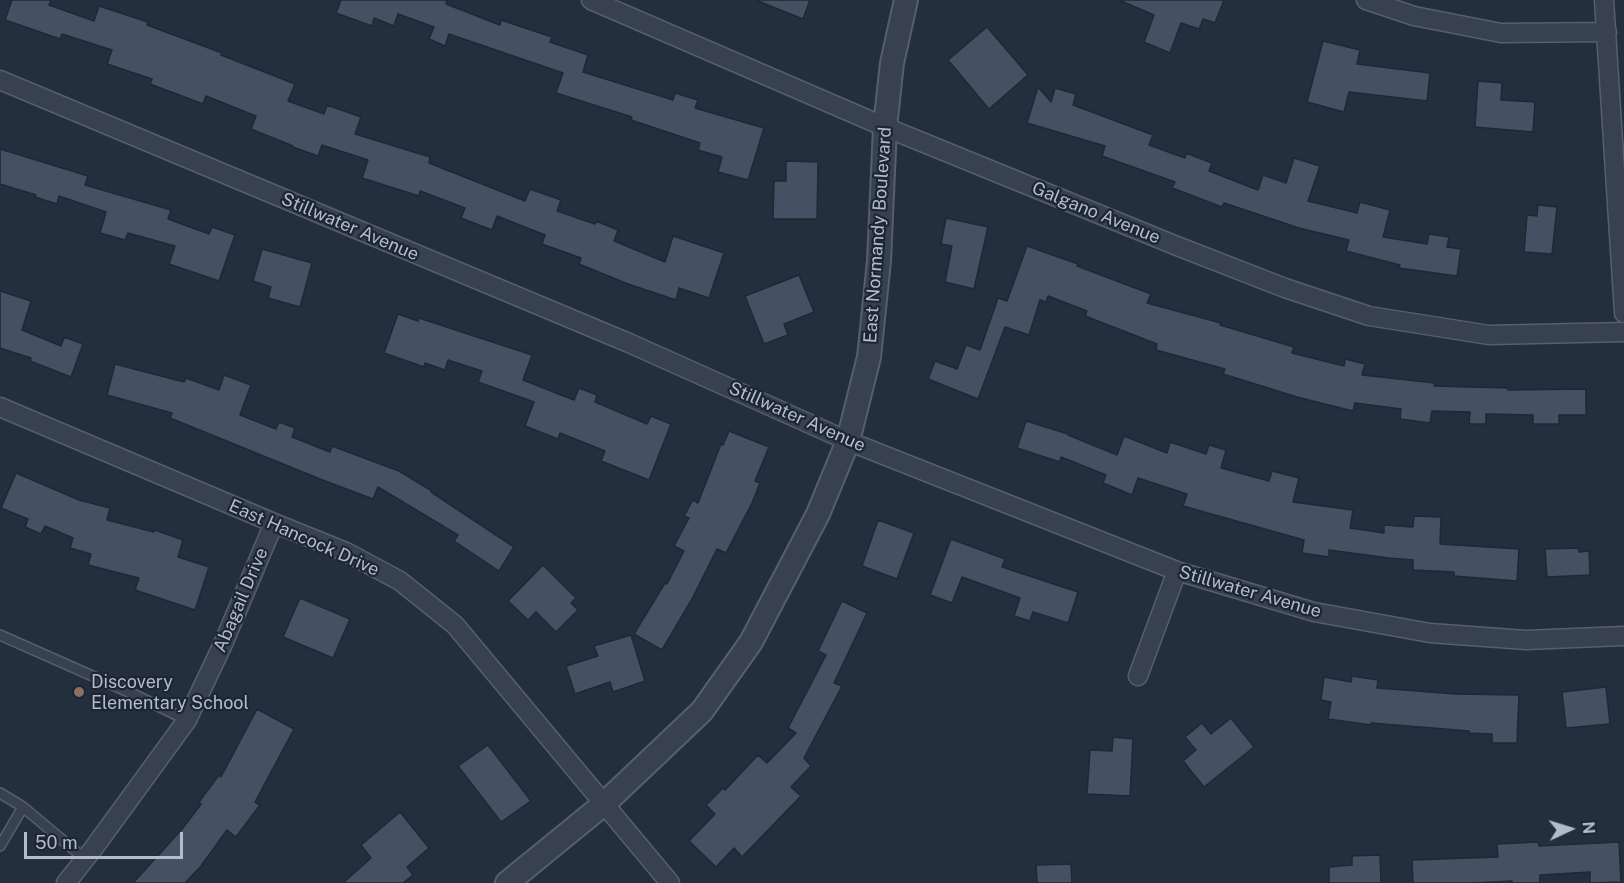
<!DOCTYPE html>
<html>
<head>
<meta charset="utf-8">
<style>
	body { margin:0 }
	#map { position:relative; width:1624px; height:883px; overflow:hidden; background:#242f3e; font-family:"Public Sans",sans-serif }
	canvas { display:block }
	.north { position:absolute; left:1540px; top:799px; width:60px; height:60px; -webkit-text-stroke:4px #1d2633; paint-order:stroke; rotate:86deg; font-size:16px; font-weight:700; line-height:24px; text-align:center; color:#b4bcc9 }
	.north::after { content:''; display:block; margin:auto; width:21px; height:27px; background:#b4bcc9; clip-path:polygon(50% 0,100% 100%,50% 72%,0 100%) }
	.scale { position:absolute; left:24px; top:832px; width:159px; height:27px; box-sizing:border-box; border:3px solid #b4bcc9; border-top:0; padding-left:8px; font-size:18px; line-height:21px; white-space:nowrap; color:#b4bcc9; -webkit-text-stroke:4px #1d2633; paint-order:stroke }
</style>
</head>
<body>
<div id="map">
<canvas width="1624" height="883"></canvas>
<div class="north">N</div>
<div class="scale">50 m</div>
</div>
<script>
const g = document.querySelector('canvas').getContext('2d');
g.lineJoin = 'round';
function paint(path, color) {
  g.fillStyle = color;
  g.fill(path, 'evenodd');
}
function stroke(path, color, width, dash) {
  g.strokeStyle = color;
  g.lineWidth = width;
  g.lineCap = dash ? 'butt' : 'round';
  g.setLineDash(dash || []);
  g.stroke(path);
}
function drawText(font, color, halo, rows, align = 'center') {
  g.font = font + ' "Public Sans",sans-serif';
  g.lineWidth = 4.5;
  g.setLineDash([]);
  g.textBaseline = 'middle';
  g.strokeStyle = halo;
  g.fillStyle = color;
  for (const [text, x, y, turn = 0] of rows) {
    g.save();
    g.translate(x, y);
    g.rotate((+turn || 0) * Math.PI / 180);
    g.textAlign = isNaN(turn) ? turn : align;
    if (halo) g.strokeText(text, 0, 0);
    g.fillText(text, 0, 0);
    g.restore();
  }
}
const building = new Path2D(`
	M 12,0 L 51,0 L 49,5 L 94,21 L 99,6 L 148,22 L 147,25 L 222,53 L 221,55 L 295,84 L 288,101 L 324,114 L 327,105 L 361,117 L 355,134 L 430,157 L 429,163 L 525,201 L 530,189 L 561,200 L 557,211 L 595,224 L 596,221 L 618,230 L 614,241 L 665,262 L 673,236 L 724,253 L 709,298 L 679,288 L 676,300 L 628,284 L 579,264 L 581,258 L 542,244 L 545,235 L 497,216 L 492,230 L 461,218 L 465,208 L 420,191 L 419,196 L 362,178 L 368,160 L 322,145 L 318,156 L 293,147 L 293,146 L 251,129 L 256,116 L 206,96 L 203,104 L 150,84 L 152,79 L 107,64 L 112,50 L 62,34 L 60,39 L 5,20 Z
	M 341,0 L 447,0 L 446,4 L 500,25 L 501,20 L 552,37 L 550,42 L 588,55 L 583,72 L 673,100 L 675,93 L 698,100 L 695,108 L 764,128 L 748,180 L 718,172 L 722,157 L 698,150 L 700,143 L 631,120 L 632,117 L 556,93 L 563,73 L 449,34 L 445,46 L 429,39 L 434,27 L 398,14 L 394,26 L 374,18 L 372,26 L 336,13 Z
	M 758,0 L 810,0 L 803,19 L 758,1 Z
	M 1119,0 L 1224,0 L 1215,23 L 1203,19 L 1199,29 L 1181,23 L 1170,53 L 1144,42 L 1154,15 Z
	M 987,27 L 1028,75 L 989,109 L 948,60 Z
	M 1323,41 L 1360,50 L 1357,64 L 1430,73 L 1427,101 L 1349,92 L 1344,112 L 1307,102 Z
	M 1478,81 L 1502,83 L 1501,100 L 1535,102 L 1533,132 L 1475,127 Z
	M 1038,87 L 1051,102 L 1055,88 L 1076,94 L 1073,105 L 1153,135 L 1149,145 L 1185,158 L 1186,153 L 1212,163 L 1209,171 L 1258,190 L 1263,175 L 1286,183 L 1294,158 L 1320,166 L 1308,201 L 1357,213 L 1360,202 L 1390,210 L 1383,237 L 1427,244 L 1429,234 L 1449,237 L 1447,247 L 1461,249 L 1457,276 L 1399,268 L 1400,265 L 1346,251 L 1349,240 L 1299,228 L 1224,203 L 1222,207 L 1172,188 L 1175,182 L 1102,156 L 1105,146 L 1027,123 Z
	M 0,149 L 88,176 L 85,185 L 171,210 L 168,219 L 209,234 L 212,227 L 235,235 L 219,281 L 169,264 L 175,246 L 128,233 L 125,240 L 100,233 L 106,212 L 59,196 L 57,204 L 35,197 L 36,195 L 0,184 Z
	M 786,161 L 818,162 L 817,219 L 773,219 L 774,181 L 786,181 Z
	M 1538,205 L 1557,207 L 1552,254 L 1524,252 L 1527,215 L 1537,216 Z
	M 946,218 L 988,227 L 974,289 L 945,282 L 952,246 L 941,244 Z
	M 1027,246 L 1078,264 L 1077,266 L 1151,294 L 1147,303 L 1221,323 L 1220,325 L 1294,347 L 1292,353 L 1344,366 L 1345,359 L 1365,364 L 1362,375 L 1435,383 L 1434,386 L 1508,388 L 1508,390 L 1586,389 L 1586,415 L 1559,415 L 1559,424 L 1533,424 L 1533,415 L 1486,414 L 1486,424 L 1469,424 L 1470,412 L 1432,411 L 1430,423 L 1400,419 L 1401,409 L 1355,403 L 1353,411 L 1297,397 L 1223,374 L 1225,369 L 1156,350 L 1157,344 L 1085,316 L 1087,311 L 1048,296 L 1046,302 L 1040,300 L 1029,335 L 1005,327 L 978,399 L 928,379 L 935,361 L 957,369 L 966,345 L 980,350 L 998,298 L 1007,301 Z
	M 262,249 L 312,263 L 300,307 L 268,298 L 271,287 L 253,281 Z
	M 799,275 L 814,312 L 784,324 L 788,335 L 764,344 L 745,296 Z
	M 0,291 L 31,301 L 22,330 L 61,346 L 64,337 L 83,344 L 71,377 L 30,361 L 31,358 L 0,348 Z
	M 398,314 L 418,321 L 419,318 L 532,355 L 523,380 L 574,400 L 579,388 L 597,395 L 595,402 L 647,424 L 651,416 L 671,424 L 649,480 L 601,461 L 605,451 L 560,433 L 558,439 L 525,426 L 534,402 L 478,382 L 482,371 L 448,360 L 445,370 L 425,363 L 424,367 L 384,353 Z
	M 115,364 L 184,382 L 186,378 L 219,390 L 224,375 L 251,385 L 240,415 L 276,429 L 279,422 L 295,428 L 292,437 L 330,452 L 332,446 L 399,471 L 432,491 L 431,492 L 514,547 L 499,571 L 454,541 L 458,535 L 378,487 L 373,499 L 320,479 L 170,418 L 172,413 L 107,395 Z
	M 1026,421 L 1068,434 L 1068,435 L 1117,455 L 1124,436 L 1167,453 L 1170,442 L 1206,454 L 1209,445 L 1226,450 L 1221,468 L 1269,481 L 1272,471 L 1299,478 L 1293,502 L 1353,510 L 1350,528 L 1384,533 L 1384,525 L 1413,527 L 1414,516 L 1441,517 L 1440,544 L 1519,549 L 1517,581 L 1454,576 L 1454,572 L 1413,570 L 1413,560 L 1389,558 L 1329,550 L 1329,557 L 1302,553 L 1304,540 L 1183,506 L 1187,494 L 1138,478 L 1132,495 L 1103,483 L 1106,475 L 1061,457 L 1060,462 L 1017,448 Z
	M 729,431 L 769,447 L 755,481 L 760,483 L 752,503 L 726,553 L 717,549 L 692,599 L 662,650 L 634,634 L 665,583 L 667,584 L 684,551 L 674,546 L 689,518 L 684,516 L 693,500 L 698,503 L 721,444 L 723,445 Z
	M 16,473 L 79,500 L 110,508 L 107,520 L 154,532 L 155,530 L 183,540 L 178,557 L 209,567 L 195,610 L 135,590 L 139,578 L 88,565 L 91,554 L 70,548 L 73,538 L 45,526 L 41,534 L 25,527 L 28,519 L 1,508 Z
	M 878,520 L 914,533 L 897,579 L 862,566 Z
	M 951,539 L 1005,559 L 1002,567 L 1078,592 L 1068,623 L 1033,612 L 1030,621 L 1014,616 L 1020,598 L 962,577 L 952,603 L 930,595 Z
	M 1578,548 L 1579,552 L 1589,551 L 1590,575 L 1547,577 L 1545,549 Z
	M 543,565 L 576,598 L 571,603 L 578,610 L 556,632 L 536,612 L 528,620 L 508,601 Z
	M 300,598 L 350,619 L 333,658 L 283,637 Z
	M 842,601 L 867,613 L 834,683 L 842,686 L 804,758 L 811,766 L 791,787 L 801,796 L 742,857 L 734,848 L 716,867 L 689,841 L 715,814 L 706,805 L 723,788 L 725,790 L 758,755 L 767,763 L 796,733 L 788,728 L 826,655 L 818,651 Z
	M 631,635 L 645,681 L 613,692 L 610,682 L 575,694 L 566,666 L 598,656 L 594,646 Z
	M 1352,676 L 1378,680 L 1377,688 L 1456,694 L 1519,695 L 1517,743 L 1492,743 L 1492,734 L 1469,733 L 1469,731 L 1371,723 L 1371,725 L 1328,719 L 1331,702 L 1321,700 L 1324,677 L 1351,682 Z
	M 1606,687 L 1610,724 L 1566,728 L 1562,692 Z
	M 257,709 L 294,729 L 255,802 L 260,805 L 236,837 L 227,830 L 201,866 L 185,883 L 133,883 L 183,828 L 201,804 L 199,802 L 219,775 L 221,777 Z
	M 1231,718 L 1254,747 L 1204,787 L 1183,761 L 1196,750 L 1185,737 L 1202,723 L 1211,734 Z
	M 1113,737 L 1133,739 L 1130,796 L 1087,794 L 1090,750 L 1112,751 Z
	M 488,745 L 531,801 L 501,822 L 458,766 Z
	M 400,812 L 429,848 L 407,867 L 413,875 L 403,883 L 343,883 L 371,858 L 361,845 Z
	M 1538,842 L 1539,846 L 1619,842 L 1621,882 L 1590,883 L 1590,872 L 1540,875 L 1540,883 L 1512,883 L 1512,881 L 1472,883 L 1413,883 L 1412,860 L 1498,857 L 1497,844 Z
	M 1380,855 L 1381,883 L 1329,883 L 1329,867 L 1352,865 L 1352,856 Z
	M 1071,864 L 1072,883 L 1037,883 L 1036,865 Z`);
paint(building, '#455162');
stroke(building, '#1f2835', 1.5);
const service = new Path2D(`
	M 0,635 L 133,694 L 187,720
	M 0,793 L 23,807 L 85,859
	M 0,846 L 23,807`);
const minor = new Path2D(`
	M 591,0 L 885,127 L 1177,246 L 1285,288 L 1369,316 L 1489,335 L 1624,332
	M 1366,0 L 1414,16 L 1501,33 L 1607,32
	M 1604,0 L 1624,313
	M 0,80 L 629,343 L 848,441 L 1177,571 L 1314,612 L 1430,633 L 1526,640 L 1624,636
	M 0,407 L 274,523 L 346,552 L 400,581 L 455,625 L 670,883
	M 1138,676 L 1177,571
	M 66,883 L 93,849 L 187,720 L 223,644 L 274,523`);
const tertiary = new Path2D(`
	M 507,883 L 605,803 L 702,711 L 751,642 L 818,514 L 848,441 L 869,357 L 879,261 L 885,127 L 892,63 L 906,0`);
stroke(service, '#565f6c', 12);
stroke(minor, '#565f6c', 21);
stroke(tertiary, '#565f6c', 26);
stroke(service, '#38414e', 9);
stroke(minor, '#38414e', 18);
stroke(tertiary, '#38414e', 22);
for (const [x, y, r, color] of [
	[79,692,6,"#8d6e63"]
]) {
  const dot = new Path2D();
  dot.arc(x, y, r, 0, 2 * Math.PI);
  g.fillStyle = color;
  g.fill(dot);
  stroke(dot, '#1d2633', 2);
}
drawText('18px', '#b4bcc9', '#1d2633', [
	["Galgano Avenue",1096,213,22],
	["Stillwater Avenue",350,227,23],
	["East Normandy Boulevard",878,235,-86],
	["Stillwater Avenue",797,417,24],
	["East Hancock Drive",304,538,24],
	["Stillwater Avenue",1250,592,16],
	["Abagail Drive",241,600,-67]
]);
drawText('18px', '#b4bcc9', '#1d2633', [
	["Discovery",91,682],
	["Elementary School",91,703]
], 'left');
</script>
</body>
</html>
